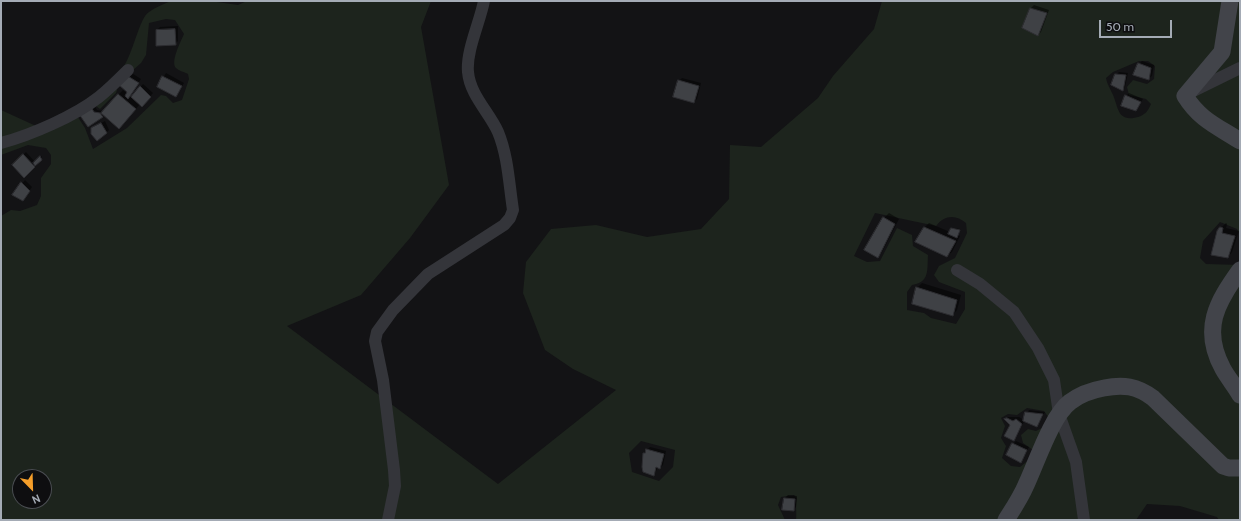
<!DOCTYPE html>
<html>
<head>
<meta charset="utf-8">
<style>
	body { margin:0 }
	#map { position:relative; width:1241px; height:521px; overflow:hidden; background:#131315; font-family:Cabin,sans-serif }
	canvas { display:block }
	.frame { position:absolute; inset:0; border:2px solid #a4abb5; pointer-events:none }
	.north { position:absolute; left:12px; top:469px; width:40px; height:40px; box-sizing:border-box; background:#0e0e10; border:1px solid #4a4d52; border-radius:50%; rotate:157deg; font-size:11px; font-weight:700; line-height:16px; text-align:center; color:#a4abb5 }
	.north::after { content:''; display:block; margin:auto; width:14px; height:18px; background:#f59e2a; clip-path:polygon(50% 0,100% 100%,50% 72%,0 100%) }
	.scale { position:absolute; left:1099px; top:20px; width:73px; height:18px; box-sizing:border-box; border:2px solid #a4abb5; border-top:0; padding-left:5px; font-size:12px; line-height:14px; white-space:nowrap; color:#a4abb5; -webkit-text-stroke:3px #0e0e10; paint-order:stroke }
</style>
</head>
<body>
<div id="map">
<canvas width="1241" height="521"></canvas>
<div class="frame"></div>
<div class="north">N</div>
<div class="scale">50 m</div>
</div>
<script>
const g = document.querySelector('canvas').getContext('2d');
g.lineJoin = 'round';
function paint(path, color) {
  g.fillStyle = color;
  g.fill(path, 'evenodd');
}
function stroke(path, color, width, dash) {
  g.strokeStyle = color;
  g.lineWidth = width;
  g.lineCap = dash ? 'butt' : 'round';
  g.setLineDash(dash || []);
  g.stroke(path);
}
paint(new Path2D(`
	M 171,1 L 210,1 L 238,5 L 247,1 L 431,1 L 421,27 L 449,185 L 410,238 L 361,295 L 287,326 L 498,484 L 616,390 L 573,369 L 545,350 L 523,293 L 526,262 L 551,229 L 596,225 L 647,237 L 701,229 L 729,199 L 730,145 L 761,147 L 818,98 L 833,76 L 874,29 L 882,1 L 1240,1 L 1240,234 L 1237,229 L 1220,222 L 1203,241 L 1200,258 L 1206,264 L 1240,265 L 1240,520 L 1219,520 L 1217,517 L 1180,506 L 1147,504 L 1136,520 L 796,520 C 797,512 795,506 797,498 L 794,495 L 781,497 L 778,505 L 785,520 L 1,520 L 1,216 L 11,210 L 20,211 L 37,205 L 41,196 L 41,178 L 51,164 L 51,155 L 46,148 L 28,145 L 1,155 L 1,110 L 36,126 C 67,114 101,96 122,69 C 133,55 139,18 149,12 C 156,7 164,4 171,1 ZM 166,19 L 175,20 L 184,34 C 181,41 170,62 176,68 C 179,71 185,72 188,74 L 189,79 L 182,100 L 173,103 L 166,96 L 161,95 L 127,128 L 93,149 L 85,128 L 76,114 L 92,103 L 100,109 L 116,93 L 117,90 L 115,86 L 141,63 L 146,55 L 149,23 ZM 1139,61 L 1148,61 L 1155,66 L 1154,79 L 1147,84 L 1133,80 L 1127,87 L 1129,95 L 1146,99 L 1151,104 C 1148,111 1145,115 1138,117 C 1116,123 1119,106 1112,93 C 1110,88 1107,84 1106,78 L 1113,72 ZM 875,213 L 936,226 C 944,215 956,214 966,223 L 967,233 L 955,258 L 939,266 L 934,275 L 939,282 L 965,292 L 965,309 L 956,324 L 931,318 L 924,313 L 907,310 L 907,292 L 912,285 C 930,282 927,270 928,255 L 913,246 L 912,235 L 897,228 L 880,261 L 867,262 L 854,256 ZM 1027,408 L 1044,411 L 1049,418 L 1044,427 L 1036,431 L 1028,429 L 1021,435 L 1023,443 L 1033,450 L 1030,459 L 1020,467 L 1011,466 L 1002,458 L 1006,446 L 1001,438 L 1005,426 L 1001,418 L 1008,414 L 1017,415 ZM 641,441 L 675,450 L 673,467 L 659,481 L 632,472 L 629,453 ZM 20,477 L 44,477 L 44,501 L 20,501 Z`), '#1d241d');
paint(new Path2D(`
	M 1034,5 L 1049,10 L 1041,32 L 1038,35 L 1031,8 Z
	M 178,26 L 178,41 L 175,44 L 157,30 L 160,27 Z
	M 1142,61 L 1154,65 L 1152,76 L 1149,78 L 1139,64 Z
	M 130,72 L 141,79 L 130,96 L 132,97 L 143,84 L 153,93 L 142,105 L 140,104 L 124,123 L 104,115 L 102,116 L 84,111 L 93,103 L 97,110 L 103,111 L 123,90 L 128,94 L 129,92 L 120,85 Z
	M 1119,72 L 1128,73 L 1125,87 L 1123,90 L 1116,75 Z
	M 166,73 L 184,83 L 176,96 L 158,87 Z
	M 682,78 L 701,83 L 697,99 L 694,102 L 679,81 Z
	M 1129,93 L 1143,99 L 1135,110 L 1126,96 Z
	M 105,121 L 109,130 L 106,133 L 92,128 Z
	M 26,152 L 35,162 L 42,156 L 42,158 L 24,176 L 13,165 Z
	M 25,180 L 32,187 L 23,200 L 13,195 Z
	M 889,213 L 899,219 L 882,252 L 878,257 L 884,218 Z
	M 929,223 L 950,232 L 953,228 L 960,229 L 958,235 L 960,236 L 952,252 L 947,256 L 924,228 Z
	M 1226,223 L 1227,224 L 1226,228 L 1239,231 L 1232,252 L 1228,257 L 1218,231 Z
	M 922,283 L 961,295 L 957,310 L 953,315 L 917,288 Z
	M 1029,410 L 1045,412 L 1037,426 L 1025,420 L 1014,439 L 1011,425 L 1006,419 L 1008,417 L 1019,417 L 1024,420 Z
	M 1016,441 L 1029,447 L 1021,461 L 1013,444 Z
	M 650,447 L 666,451 L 663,465 L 660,468 L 658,467 L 654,475 L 644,453 Z
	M 788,495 L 797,496 L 796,507 L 793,510 L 785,498 Z`), '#0007');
const building = new Path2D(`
	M 1030,8 L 1047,13 L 1038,36 L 1022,28 Z
	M 175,29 L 176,45 L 156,46 L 156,30 Z
	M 1138,63 L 1151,68 L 1149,80 L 1133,75 Z
	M 1115,74 L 1126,75 L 1123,91 L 1111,85 Z
	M 126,75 L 139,83 L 128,99 L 125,96 L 127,92 L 119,85 Z
	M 162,76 L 182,86 L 176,97 L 157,87 Z
	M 678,80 L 699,86 L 694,103 L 673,97 Z
	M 140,86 L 151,97 L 142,107 L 131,97 Z
	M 118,94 L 136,109 L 119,129 L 101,113 Z
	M 1125,95 L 1141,102 L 1136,111 L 1121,106 Z
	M 90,105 L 94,112 L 100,113 L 103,117 L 88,127 L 79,114 Z
	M 101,123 L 107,133 L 97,141 L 91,134 L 91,128 Z
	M 23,154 L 35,167 L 24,178 L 12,165 Z
	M 40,156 L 42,160 L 35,166 L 33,163 Z
	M 21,182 L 30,191 L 23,201 L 12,195 Z
	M 883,217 L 895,224 L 878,258 L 864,250 Z
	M 924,227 L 956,241 L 947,257 L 915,242 Z
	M 1220,227 L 1223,228 L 1222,233 L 1235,236 L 1228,258 L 1211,255 L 1217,231 Z
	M 951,228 L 960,230 L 957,238 L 948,234 Z
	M 916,287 L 957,300 L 953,316 L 912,304 Z
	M 1025,412 L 1043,414 L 1037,427 L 1023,421 Z
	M 1007,418 L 1013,421 L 1016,419 L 1022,424 L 1014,441 L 1004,436 L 1010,425 L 1004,419 Z
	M 1012,443 L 1027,450 L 1021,463 L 1006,455 Z
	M 646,449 L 664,454 L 660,469 L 656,467 L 654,476 L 643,472 L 642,467 L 643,453 L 645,453 Z
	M 784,498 L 795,499 L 794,511 L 782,510 Z`);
paint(building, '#3f4145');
stroke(building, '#2d2d31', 1);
stroke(new Path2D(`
	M 1189,93 L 1240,68
	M 1,143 C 31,135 75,116 99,97 C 109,89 119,79 128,70
	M 957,270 L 980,284 L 1014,312 L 1038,348 L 1054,380 L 1059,414 L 1076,462 L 1084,520
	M 388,520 L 395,486 L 394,470 L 383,380 L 375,341 L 377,332 L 393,310 L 428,274 L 504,225 L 510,218 L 513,210 C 509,184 508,156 498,132 C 489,112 470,95 468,72 C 466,51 480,22 484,1`), '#34353a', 12);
stroke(new Path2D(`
	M 1230,1 L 1222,52 L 1185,96 C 1200,120 1217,126 1240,141
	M 1240,270 C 1217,302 1201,329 1223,369 C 1228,378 1235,386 1240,395
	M 1006,520 C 1013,509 1021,497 1026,485 C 1036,464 1052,415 1070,402 C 1079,395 1093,390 1104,388 C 1123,384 1137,386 1153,398 L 1223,466 L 1229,468 L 1240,468`), '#42444a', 17);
</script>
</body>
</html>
